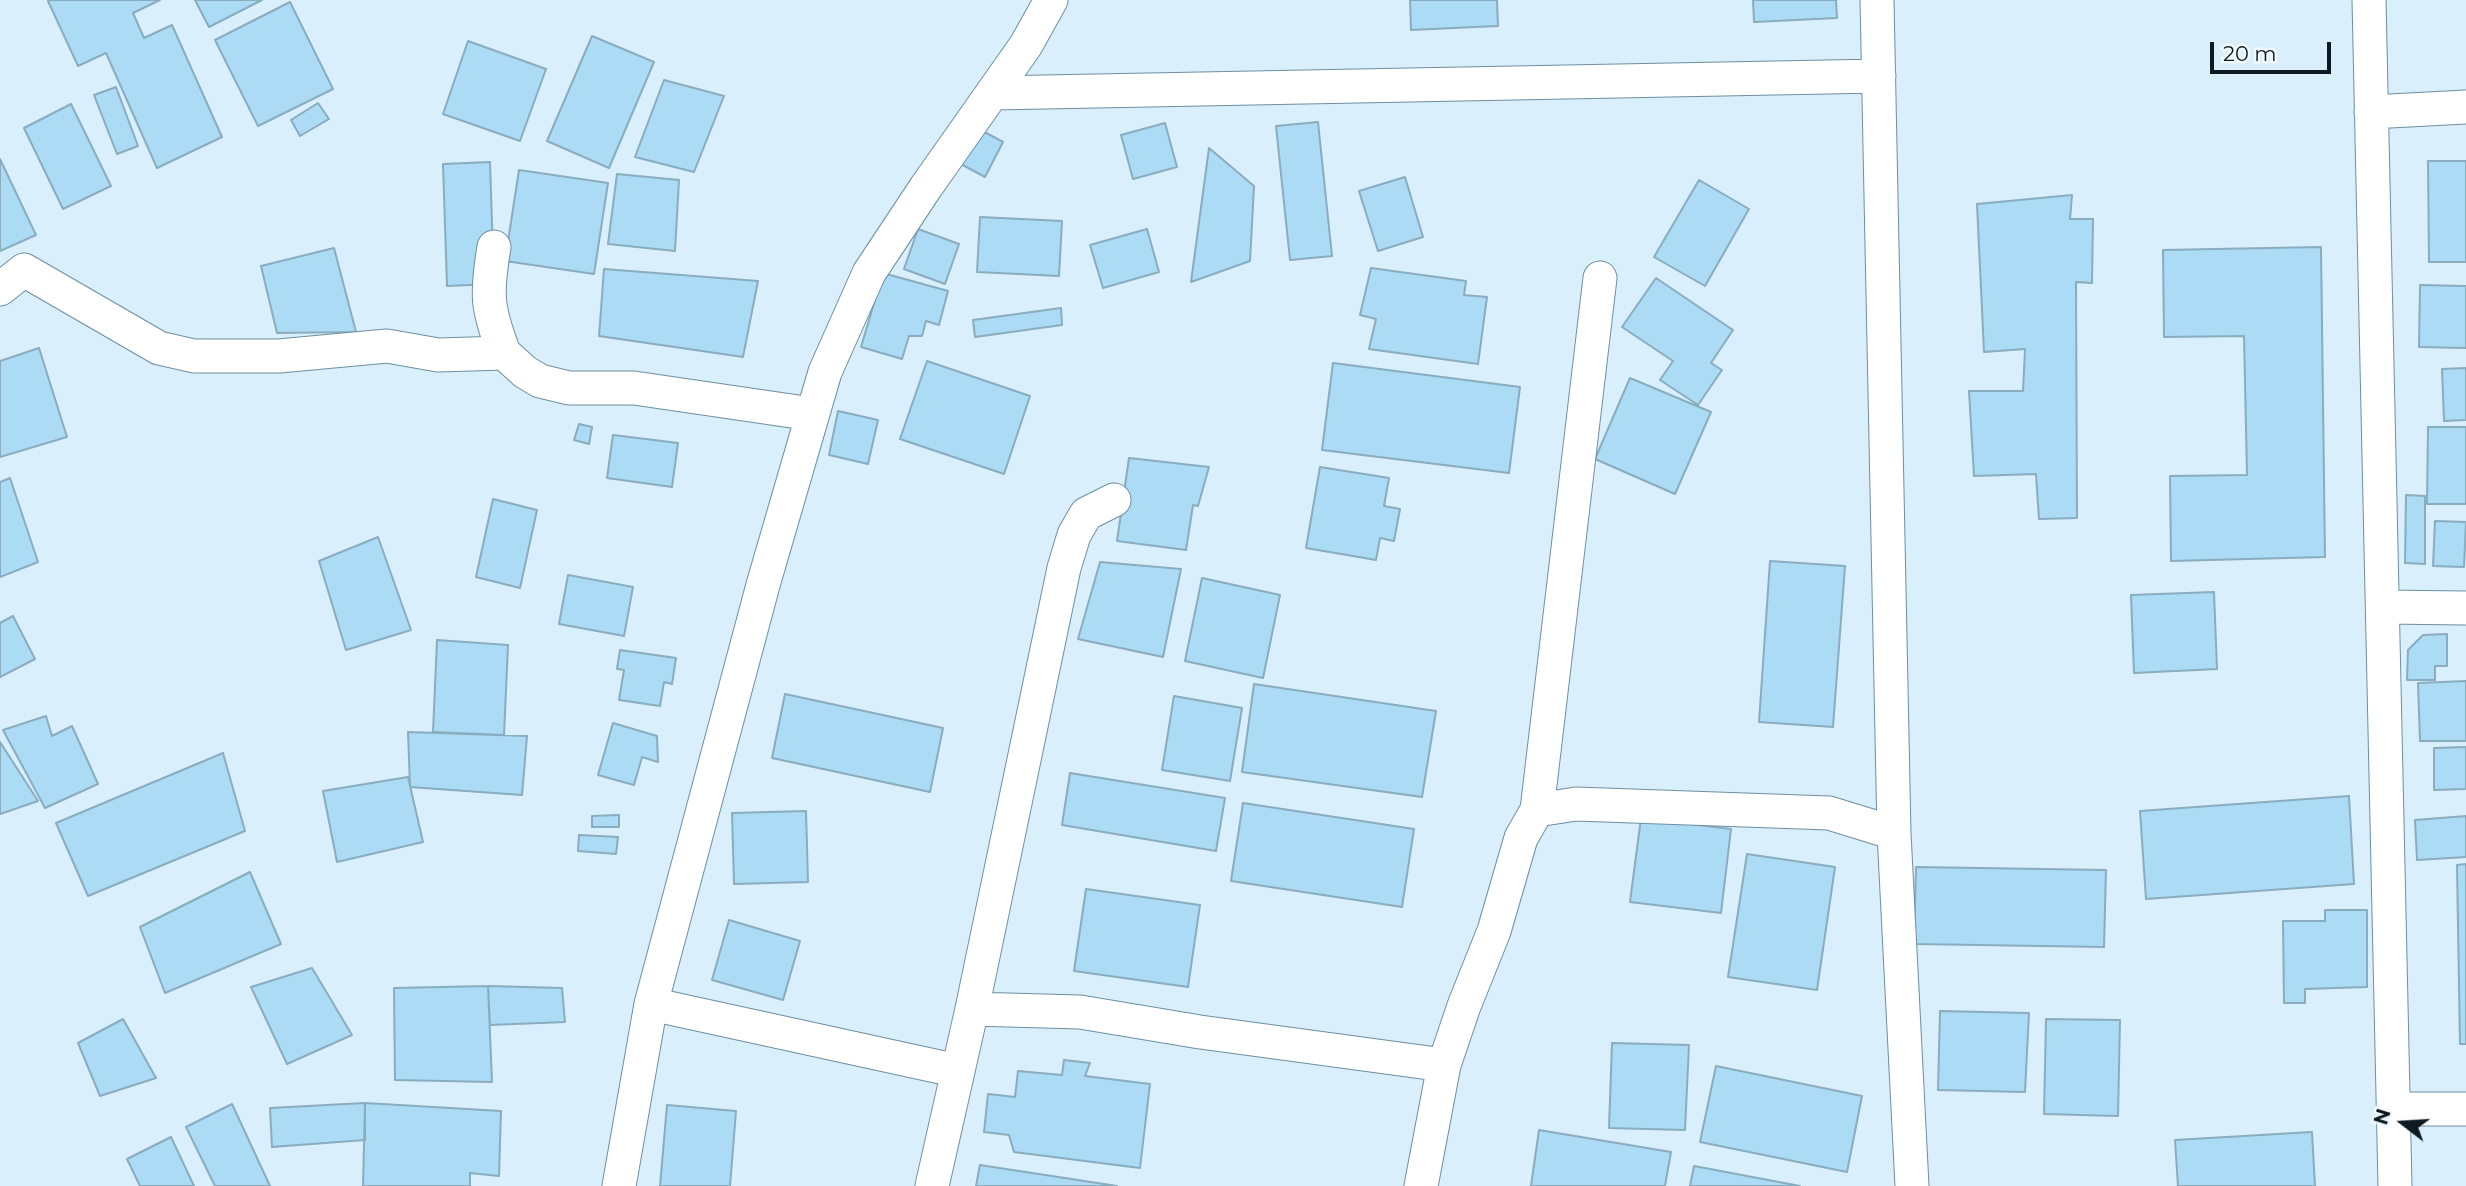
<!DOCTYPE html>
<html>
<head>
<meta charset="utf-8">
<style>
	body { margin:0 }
	#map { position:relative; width:2466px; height:1186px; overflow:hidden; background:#d9effb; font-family:Montserrat,sans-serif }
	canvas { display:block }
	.north { position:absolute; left:2368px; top:1088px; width:70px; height:70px; -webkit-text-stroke:5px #f2f9fe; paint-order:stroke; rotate:287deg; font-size:19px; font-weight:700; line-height:28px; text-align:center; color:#0d1a22 }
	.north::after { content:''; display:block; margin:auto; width:24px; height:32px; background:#0d1a22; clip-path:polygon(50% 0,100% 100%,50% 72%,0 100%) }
	.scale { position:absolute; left:2210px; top:42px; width:121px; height:32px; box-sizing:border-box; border:4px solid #0d1a22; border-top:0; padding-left:9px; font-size:21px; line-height:24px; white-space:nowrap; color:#0d1a22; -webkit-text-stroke:5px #f2f9fe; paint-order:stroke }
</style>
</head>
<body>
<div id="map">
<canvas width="2466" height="1186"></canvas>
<div class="north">N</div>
<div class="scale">20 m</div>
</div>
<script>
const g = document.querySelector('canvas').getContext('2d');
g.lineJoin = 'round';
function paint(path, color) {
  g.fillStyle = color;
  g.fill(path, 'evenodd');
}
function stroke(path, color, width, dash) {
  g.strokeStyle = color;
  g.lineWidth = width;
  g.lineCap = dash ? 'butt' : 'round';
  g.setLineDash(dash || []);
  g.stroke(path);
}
const building = new Path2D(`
	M 50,0 L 160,0 L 133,13 L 144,38 L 172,25 L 222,137 L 157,168 L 106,53 L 78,66 L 48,1 Z
	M 195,0 L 262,0 L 209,27 Z
	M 1410,0 L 1497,0 L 1498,26 L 1411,30 Z
	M 1753,0 L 1836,0 L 1837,18 L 1754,22 Z
	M 290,2 L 333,89 L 258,126 L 215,40 Z
	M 592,36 L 654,62 L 609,168 L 547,141 Z
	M 468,41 L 546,69 L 520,141 L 443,114 Z
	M 664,80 L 724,96 L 694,172 L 635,157 Z
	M 116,87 L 138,146 L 117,154 L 94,95 Z
	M 318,103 L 329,119 L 300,136 L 291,120 Z
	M 71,104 L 111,186 L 63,209 L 24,128 Z
	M 1318,122 L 1332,256 L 1290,260 L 1276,126 Z
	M 1165,123 L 1177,167 L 1133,179 L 1121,135 Z
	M 977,128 L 1003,142 L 985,177 L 959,163 Z
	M 1209,148 L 1254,186 L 1250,261 L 1191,282 Z
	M 0,159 L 36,235 L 0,251 Z
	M 2428,161 L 2466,161 L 2466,262 L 2429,262 Z
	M 490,162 L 494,284 L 447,286 L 443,164 Z
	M 519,170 L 608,183 L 594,274 L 505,261 Z
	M 617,174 L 679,180 L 675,251 L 608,244 Z
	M 1405,177 L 1423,237 L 1378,251 L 1359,191 Z
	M 1699,180 L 1749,209 L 1705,286 L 1654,257 Z
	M 2072,195 L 2070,219 L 2093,219 L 2092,283 L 2076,282 L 2077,518 L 2039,519 L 2036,474 L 1974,476 L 1969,391 L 2023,391 L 2025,349 L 1984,352 L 1977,204 Z
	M 980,217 L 1062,221 L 1059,276 L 977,272 Z
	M 918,229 L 959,244 L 945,284 L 904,269 Z
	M 1147,229 L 1159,272 L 1103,288 L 1090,245 Z
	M 2321,247 L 2325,557 L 2171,561 L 2170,476 L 2247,475 L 2244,336 L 2164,337 L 2163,250 Z
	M 334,248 L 356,332 L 277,333 L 261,266 Z
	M 1371,268 L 1466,281 L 1464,295 L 1487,297 L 1478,364 L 1369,349 L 1376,319 L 1360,315 Z
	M 604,269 L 758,281 L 743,357 L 599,336 Z
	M 883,273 L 948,291 L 939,325 L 926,321 L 922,336 L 909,336 L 902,359 L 861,347 Z
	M 1656,278 L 1733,330 L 1711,363 L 1722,370 L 1698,405 L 1660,380 L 1673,361 L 1622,327 Z
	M 2420,285 L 2466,286 L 2466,348 L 2419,347 Z
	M 1061,308 L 1062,325 L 975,337 L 973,320 Z
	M 39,348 L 67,437 L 0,457 L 0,361 Z
	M 927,361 L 1030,396 L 1004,474 L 900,439 Z
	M 1333,363 L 1520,387 L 1509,473 L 1322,450 Z
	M 2466,368 L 2466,420 L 2444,421 L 2442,369 Z
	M 1630,378 L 1711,412 L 1675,494 L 1595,459 Z
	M 838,411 L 878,420 L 868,464 L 829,455 Z
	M 579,424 L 592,427 L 589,444 L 574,440 Z
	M 2428,427 L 2466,427 L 2466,504 L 2427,504 Z
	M 613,435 L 678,443 L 672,487 L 607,478 Z
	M 1129,458 L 1209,467 L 1198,506 L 1193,505 L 1186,550 L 1117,541 Z
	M 1320,467 L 1389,478 L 1384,506 L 1400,509 L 1394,541 L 1380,538 L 1376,560 L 1306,548 Z
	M 10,478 L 38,562 L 0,577 L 0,482 Z
	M 2406,495 L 2425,496 L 2425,564 L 2405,563 Z
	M 493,499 L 537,510 L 520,588 L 476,577 Z
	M 2435,521 L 2466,522 L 2464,567 L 2433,566 Z
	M 378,537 L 411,630 L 346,650 L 319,561 Z
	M 1770,561 L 1845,566 L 1833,727 L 1759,722 Z
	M 1100,562 L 1181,569 L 1163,657 L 1078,639 Z
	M 568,575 L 633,587 L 624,636 L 559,624 Z
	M 1202,578 L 1280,595 L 1263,678 L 1185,661 Z
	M 2214,592 L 2217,669 L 2134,673 L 2131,595 Z
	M 13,616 L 35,659 L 0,677 L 0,623 Z
	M 2447,634 L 2447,666 L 2435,666 L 2435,680 L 2407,680 L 2408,650 L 2423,635 Z
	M 437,640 L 508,645 L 504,735 L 433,732 Z
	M 620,650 L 676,658 L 672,684 L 664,682 L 660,706 L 619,700 L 624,670 L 617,669 Z
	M 2466,681 L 2466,741 L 2420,741 L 2418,683 Z
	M 1254,684 L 1436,711 L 1422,797 L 1242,772 Z
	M 785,694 L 943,728 L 930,792 L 772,758 Z
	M 1174,696 L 1242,708 L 1230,781 L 1162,770 Z
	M 46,716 L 52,736 L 72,726 L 98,784 L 45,808 L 3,730 Z
	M 613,723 L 657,736 L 658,762 L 642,757 L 634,785 L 598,775 Z
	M 408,732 L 527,736 L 522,795 L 410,787 Z
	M 0,742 L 38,801 L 0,814 Z
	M 2466,747 L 2466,789 L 2434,790 L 2434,748 Z
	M 223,753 L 245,831 L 88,896 L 56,823 Z
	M 1070,773 L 1225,798 L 1216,851 L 1062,825 Z
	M 408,777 L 423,842 L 337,862 L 323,791 Z
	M 2349,796 L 2354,884 L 2146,899 L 2140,811 Z
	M 1243,803 L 1414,829 L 1402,907 L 1231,881 Z
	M 806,811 L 808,882 L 734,884 L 732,813 Z
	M 619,815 L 619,827 L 592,827 L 592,816 Z
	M 2466,816 L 2466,857 L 2417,860 L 2415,820 Z
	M 1641,818 L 1731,829 L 1721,913 L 1630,902 Z
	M 579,835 L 618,837 L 616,854 L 578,851 Z
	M 1747,854 L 1835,867 L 1817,990 L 1728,977 Z
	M 2466,864 L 2466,1044 L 2460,1044 L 2457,865 Z
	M 1916,867 L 2106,870 L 2104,947 L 1914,944 Z
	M 250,872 L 281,944 L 165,993 L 140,927 Z
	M 1086,889 L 1200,905 L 1188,987 L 1074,971 Z
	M 2325,910 L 2367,910 L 2367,987 L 2305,989 L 2305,1003 L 2284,1003 L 2283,921 L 2325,921 Z
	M 729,920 L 800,941 L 783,1000 L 712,980 Z
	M 312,968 L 352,1035 L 287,1064 L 251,987 Z
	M 488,986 L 492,1082 L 395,1080 L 394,988 Z
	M 488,986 L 562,988 L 565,1022 L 490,1025 Z
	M 1940,1011 L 2029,1013 L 2025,1092 L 1938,1090 Z
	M 123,1019 L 156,1078 L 100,1096 L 78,1043 Z
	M 2046,1019 L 2120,1020 L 2118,1116 L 2044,1114 Z
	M 1612,1043 L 1689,1045 L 1685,1130 L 1609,1128 Z
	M 1064,1060 L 1090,1063 L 1085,1076 L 1150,1084 L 1140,1168 L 1014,1152 L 1009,1135 L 984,1132 L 988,1094 L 1015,1097 L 1018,1071 L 1062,1075 Z
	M 1716,1066 L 1862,1096 L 1847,1172 L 1700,1142 Z
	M 365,1103 L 365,1140 L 272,1147 L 270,1108 Z
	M 365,1103 L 501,1111 L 499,1176 L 470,1173 L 470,1186 L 363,1186 Z
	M 232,1104 L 270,1186 L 215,1186 L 186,1127 Z
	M 667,1105 L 736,1111 L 730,1186 L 660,1186 Z
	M 1539,1130 L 1671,1152 L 1665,1186 L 1531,1186 Z
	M 2312,1132 L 2315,1186 L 2178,1186 L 2175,1140 Z
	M 171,1137 L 194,1186 L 140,1186 L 127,1159 Z
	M 980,1165 L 1117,1186 L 976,1186 Z
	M 1694,1166 L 1800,1186 L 1690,1186 Z`);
paint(building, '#acdbf5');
stroke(building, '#89acbf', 2);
const street = new Path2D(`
	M 1877,0 L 1894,833 L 1912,1186
	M 2369,0 L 2395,1186
	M 992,93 L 1879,76
	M 2371,112 L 2466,107
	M 494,247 C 486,295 487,308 504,353
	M 0,289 L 24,270 L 159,348 L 194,356 L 279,356 L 387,346 L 438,355 L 504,353 L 525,372 L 540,381 L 569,388 L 634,388 L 812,414
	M 2383,607 L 2466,608
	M 1537,810 L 1576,804 L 1829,813 L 1894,833
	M 651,1004 L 958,1071
	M 972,1009 L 1080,1012 L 1200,1032 L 1444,1065
	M 2394,1109 L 2466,1109
	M 619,1186 L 651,1004 L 763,585 L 825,372 L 869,273 L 926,187 L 1026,45 L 1051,0
	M 932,1186 L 972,1009 L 1064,568 L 1074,535 L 1086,514 L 1114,500
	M 1421,1186 L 1444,1065 L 1464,1006 L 1494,931 L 1521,838 L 1537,810 L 1600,278`);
stroke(street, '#6d8fa2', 35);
stroke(street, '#fff', 33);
</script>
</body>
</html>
